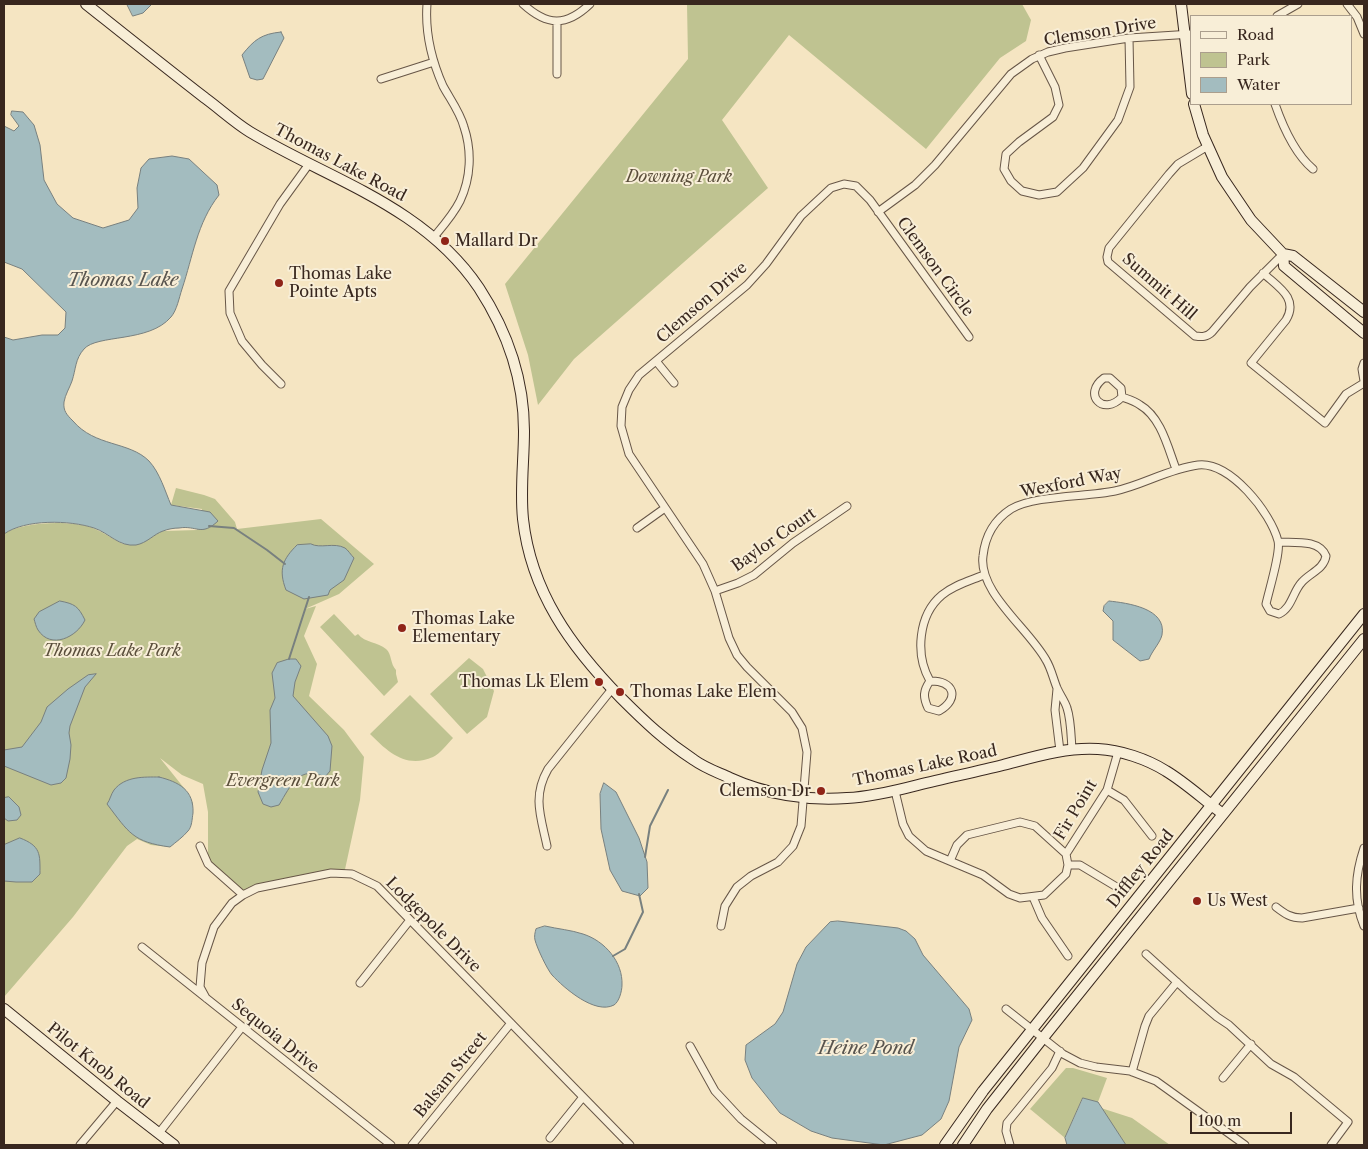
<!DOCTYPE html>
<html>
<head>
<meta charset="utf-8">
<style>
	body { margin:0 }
	#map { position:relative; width:1368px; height:1149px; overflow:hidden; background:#f5e5c2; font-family:"Libre Caslon Text",serif }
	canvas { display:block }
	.frame { position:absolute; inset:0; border:5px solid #38271e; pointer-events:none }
	.legend { position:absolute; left:1190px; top:15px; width:162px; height:90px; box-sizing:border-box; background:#f8eed7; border:1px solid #ab9e8d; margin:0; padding:6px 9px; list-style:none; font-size:15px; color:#38271e }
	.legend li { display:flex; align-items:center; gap:10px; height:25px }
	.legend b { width:25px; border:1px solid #ab9e8d }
	.scale { position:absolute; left:1190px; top:1112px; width:102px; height:22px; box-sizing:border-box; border:2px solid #38271e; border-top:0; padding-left:6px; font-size:15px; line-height:18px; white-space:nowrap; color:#38271e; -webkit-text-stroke:4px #f8eed7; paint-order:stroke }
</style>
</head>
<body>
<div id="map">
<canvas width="1368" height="1149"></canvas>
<div class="frame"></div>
<ul class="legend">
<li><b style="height:6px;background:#f8eed7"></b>Road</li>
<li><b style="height:14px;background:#bfc391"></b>Park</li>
<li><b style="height:14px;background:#a3bcbf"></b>Water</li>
</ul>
<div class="scale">100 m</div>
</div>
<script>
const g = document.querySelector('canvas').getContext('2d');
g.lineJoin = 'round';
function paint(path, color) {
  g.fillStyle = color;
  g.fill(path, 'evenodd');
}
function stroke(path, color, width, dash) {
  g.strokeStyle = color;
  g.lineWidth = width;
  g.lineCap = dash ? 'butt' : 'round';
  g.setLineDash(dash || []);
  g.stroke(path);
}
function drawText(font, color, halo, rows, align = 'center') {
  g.font = font + ' "Libre Caslon Text",serif';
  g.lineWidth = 4;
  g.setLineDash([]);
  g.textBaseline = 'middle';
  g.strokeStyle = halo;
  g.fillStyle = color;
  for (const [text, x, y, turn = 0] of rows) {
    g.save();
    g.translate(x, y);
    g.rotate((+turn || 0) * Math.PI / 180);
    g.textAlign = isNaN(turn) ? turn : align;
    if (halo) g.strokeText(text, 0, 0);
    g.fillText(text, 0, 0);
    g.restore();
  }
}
paint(new Path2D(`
	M 687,4 L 1022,4 L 1031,20 L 1026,41 L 1000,58 L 926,149 L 789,35 L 722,120 L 768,188 L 574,359 L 538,405 L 528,355 L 505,284 L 688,59 Z
	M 176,488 L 204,495 L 215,499 L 235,522 L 237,529 L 321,519 L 374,564 L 339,594 L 305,609 L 316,606 L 304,636 L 317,664 L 309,696 L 344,730 L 364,757 L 360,800 L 344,874 L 257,888 L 243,895 L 208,864 L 208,812 L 203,784 L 182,775 L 160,758 L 184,788 L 193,803 L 170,847 L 151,845 L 137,839 L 127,846 L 73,917 L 4,997 L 4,534 C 23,521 75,520 95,529 C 105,533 114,540 123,544 L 163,531 L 197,530 L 202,509 L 171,505 Z
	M 334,614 L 355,636 L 358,634 C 365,643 378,642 386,649 C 392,654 390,664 396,670 L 396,674 L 398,682 L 384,696 L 320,627 Z
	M 469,658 L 483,669 L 494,691 L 487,717 L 467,734 L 430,694 Z
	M 410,695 L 453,738 C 448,743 440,754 433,757 C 406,769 388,752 370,734 Z
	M 1066,1068 L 1073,1068 L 1107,1078 L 1098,1102 L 1082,1099 L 1065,1138 L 1030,1109 Z
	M 1101,1108 L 1132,1118 L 1170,1145 L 1126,1145 Z`), '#bfc391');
const water = new Path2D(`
	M 127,4 L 152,4 L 143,13 L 133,16 Z
	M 281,32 L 284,38 L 263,79 L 257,80 L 250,78 L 242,55 C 254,40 261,34 281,32 Z
	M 12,111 L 23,112 L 34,125 L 40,145 L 44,180 L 57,204 L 73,218 L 103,228 L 129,220 L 138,208 L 137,188 L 141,168 L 149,159 L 172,156 L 189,159 L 217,185 L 219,195 C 197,223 193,256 182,289 C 179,298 177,310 171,317 C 149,343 97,334 84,349 C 75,359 76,369 72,381 C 70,387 65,395 64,402 C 63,411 67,415 73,421 C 95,447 129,441 149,461 C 160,473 165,491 171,505 L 210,512 L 218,521 C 201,537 197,525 179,528 C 174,528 168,529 163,531 C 154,534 147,543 136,545 C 119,547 109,533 94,528 C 70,520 25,519 4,534 L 4,337 L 13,340 L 42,335 L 58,335 L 65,328 L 66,312 L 22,269 L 4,262 L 4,126 L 14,131 L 19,126 L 11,115 Z
	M 311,544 C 320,549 334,542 345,548 C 348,550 351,555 354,558 L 344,580 L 330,590 L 328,595 L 304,599 L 286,590 C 278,569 283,559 297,545 Z
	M 60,601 C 75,604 78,606 85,620 C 77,637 51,650 38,630 C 36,627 35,622 34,619 L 39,612 Z
	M 1109,601 C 1127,603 1167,608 1162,635 C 1160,643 1152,651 1149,659 L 1140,661 L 1113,640 L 1113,621 L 1103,611 L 1104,606 Z
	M 289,659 L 296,659 L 301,666 L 295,682 L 293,696 L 328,736 L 332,746 L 330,771 L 325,777 C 299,765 291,785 279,805 L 271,807 L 263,804 L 258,792 L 262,770 L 271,743 L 270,710 L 275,698 L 272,673 L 277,663 Z
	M 96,674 L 85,687 L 70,726 L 69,733 L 71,745 L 70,759 L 66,778 L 61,783 L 51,785 L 4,766 L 4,750 L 22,747 L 41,722 L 47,707 L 68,689 L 88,675 Z
	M 159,777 C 179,782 194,790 193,813 C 192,819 192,827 188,831 C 183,837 176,842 170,847 C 133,842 129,833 107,804 C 110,800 111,794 114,790 C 125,776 144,777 159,777 Z
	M 604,783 L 616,792 L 639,838 L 647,862 L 648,888 L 640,896 L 622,891 L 610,870 L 601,829 L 600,794 Z
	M 9,797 L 19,807 L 21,815 L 17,820 L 8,821 L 4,818 L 4,798 Z
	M 20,838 C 41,846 40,854 40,874 L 32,882 L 16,882 L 4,881 L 4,845 Z
	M 838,921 L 898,928 L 906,931 L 915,939 L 923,955 L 969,1009 L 972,1020 L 959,1047 L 949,1101 L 941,1119 L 922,1135 L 884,1145 L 832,1138 L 811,1131 L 780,1113 L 752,1078 L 745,1060 L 746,1045 L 775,1024 L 783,1012 L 797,964 L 806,947 L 830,922 Z
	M 545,926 C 558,929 571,930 583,934 C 605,941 623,962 622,985 C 622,991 619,1002 614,1005 C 595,1015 564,988 552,975 C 547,969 537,948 535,940 C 534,937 535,932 536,929 Z
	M 1083,1098 L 1098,1102 L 1126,1145 L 1067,1145 L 1065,1138 Z`);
paint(water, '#a3bcbf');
stroke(water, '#78807f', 1);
stroke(new Path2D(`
	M 209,526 L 234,528 L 267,550 L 285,564
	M 289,659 L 309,597
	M 645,857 L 650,826 L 668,790
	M 613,956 L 625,949 L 643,912 L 639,894`), '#78807f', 2);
const street = new Path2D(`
	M 427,4 C 425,31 432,61 443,86 C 450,99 460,112 464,127 C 472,151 471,178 460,201 C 453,215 443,226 433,238
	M 523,4 C 547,26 566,27 590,4
	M 1347,4 L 1357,17 L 1364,34
	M 1277,16 L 1298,4
	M 557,21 L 557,74
	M 1039,55 L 1055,87 L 1059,105 L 1053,117 L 1019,142 L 1006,154 L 1004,169 L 1011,181 L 1022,191 L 1039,195 L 1057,192 L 1083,168 L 1118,120 L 1130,87 L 1129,38
	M 381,79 L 434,62
	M 1275,104 C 1283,127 1294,153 1313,169
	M 1208,146 L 1178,164 L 1169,174 L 1109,248 L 1107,257 L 1108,262 L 1195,336 C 1202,337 1207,337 1212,332 L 1250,287 L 1283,254
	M 878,212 L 915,185 L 935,165 L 1011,74 L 1032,59 L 1048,52 L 1065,48 L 1129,38 L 1192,34
	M 1263,273 C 1278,287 1299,298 1286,320 L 1251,363 L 1325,423 L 1346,394 L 1364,383
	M 656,361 L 674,383
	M 1364,363 L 1362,369 L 1364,381
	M 281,384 L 262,365 L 242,341 L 230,313 L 229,291 L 280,204 L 309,164
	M 1122,397 C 1103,417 1082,394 1104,378 L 1110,378 L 1121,388 L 1122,397 C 1128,399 1135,401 1140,405 C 1161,417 1168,448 1176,469
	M 637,528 L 665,508
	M 715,591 L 738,583 L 754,575 L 793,543 L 847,506
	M 930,681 C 953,680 961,698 939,711 L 928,708 C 923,697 923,691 930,681 C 915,655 918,615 942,595 C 954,585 969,581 984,575
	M 1057,689 L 1055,710 L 1060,751
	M 1072,749 C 1071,736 1071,720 1067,708 C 1065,701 1060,695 1057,688 C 1053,678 1051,668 1046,660 C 1029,629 978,592 983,556 C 985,537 994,520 1011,509 C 1034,495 1087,497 1115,491 C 1143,485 1168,469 1198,465 C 1230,461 1271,513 1278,541 C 1281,552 1269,590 1266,604 L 1270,611 L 1279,614 C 1292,608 1293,591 1302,582 C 1310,573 1324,569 1326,556 C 1319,539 1294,543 1279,542
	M 1107,790 L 1124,800 L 1152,836
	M 895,791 L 903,824 L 909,836 L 926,851 L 983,875 L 1009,894 L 1020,898 L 1044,895 L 1066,874 L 1068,865 L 1066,854 L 1035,826 L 1020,822 L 967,835 L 957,845 L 950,861
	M 200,846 L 208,864 L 243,895
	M 547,846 C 541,817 532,797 548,769 L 612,689
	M 1364,848 C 1355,875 1353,899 1364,926
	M 1066,854 L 1107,790 L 1118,752
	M 1068,865 L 1080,865 L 1120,889
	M 1033,897 L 1042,918 L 1068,956
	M 1276,907 C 1285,914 1291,918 1302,918 L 1359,908
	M 721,926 L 725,906 L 737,887 L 751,876 L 778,862 L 793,846 L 801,826 L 807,752 L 802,728 L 792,712 L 747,667 L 737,655 L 729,638 L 715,591 L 703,564 L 629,454 L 621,426 L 622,407 L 629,390 L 639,375 L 747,285 L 766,264 L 801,216 L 831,188 L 844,184 L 856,186 L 870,200 L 969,337
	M 142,947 L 391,1145
	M 1146,954 L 1189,993 L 1217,1017 L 1229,1025 L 1271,1064 L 1294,1077 L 1348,1122 L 1331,1145
	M 360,983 L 410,920
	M 206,998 L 200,987 L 202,963 L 214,927 L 232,903 L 243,895 L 257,888 L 331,873 L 352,874 L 377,886 L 630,1145
	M 1006,1009 L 1063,1054 L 1080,1063 L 1096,1067 L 1130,1071 L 1156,1081 L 1245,1145
	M 690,1046 L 715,1091 L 741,1119 L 773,1145
	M 1132,1072 L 1145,1026 L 1149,1016 L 1177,982
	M 1223,1078 L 1251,1044
	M 159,1133 L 242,1027
	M 550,1138 L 583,1097
	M 80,1145 L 117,1101
	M 412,1145 L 511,1023
	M 1010,1145 L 1006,1131 L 1007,1123 L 1052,1068 L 1060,1051`);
const secondary = new Path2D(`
	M 86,4 C 125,35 165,67 205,98 C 220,109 234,122 250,132 C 330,180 424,206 479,288 C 507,331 524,380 524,431 C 524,461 520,489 523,519 C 531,592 571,647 621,698 C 645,722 665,741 694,760 C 705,768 717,772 730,778 C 765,794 807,801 847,798 C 870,797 895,791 918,785 C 946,778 975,772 1003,765 C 1034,757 1065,747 1098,749 C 1120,750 1147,759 1166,771 C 1186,783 1204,800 1223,814
	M 1181,4 L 1192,94
	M 1194,104 L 1203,135 L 1222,177 L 1251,220 L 1283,254 L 1284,266 L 1364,333
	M 1283,254 L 1293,256 L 1364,312
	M 4,1009 L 117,1101 L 174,1145
	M 945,1145 L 983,1091 L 1364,614
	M 963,1145 L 987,1109 L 1043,1038 L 1364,639`);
stroke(street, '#675647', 9);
stroke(secondary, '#38271e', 12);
stroke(street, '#f8eed7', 7);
stroke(secondary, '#f8eed7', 10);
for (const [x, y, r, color] of [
	[445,241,5,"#8f2418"],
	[279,283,5,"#8f2418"],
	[402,628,5,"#8f2418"],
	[599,682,5,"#8f2418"],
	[620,692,5,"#8f2418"],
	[821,791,5,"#8f2418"],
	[1197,901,5,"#8f2418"]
]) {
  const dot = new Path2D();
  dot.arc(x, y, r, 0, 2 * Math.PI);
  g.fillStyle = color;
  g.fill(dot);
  stroke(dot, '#f8eed7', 2);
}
drawText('16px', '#38271e', '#f8eed7', [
	["Clemson Drive",1100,32,-9],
	["Thomas Lake Road",340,163,28],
	["Clemson Circle",935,267,54],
	["Summit Hill",1159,287,41],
	["Clemson Drive",702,303,-41],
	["Wexford Way",1071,483,-11],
	["Baylor Court",774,540,-35],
	["Thomas Lake Road",925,766,-12],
	["Fir Point",1076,810,-59],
	["Diffley Road",1141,869,-51],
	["Lodgepole Drive",433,925,45],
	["Sequoia Drive",275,1036,39],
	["Pilot Knob Road",98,1066,39],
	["Balsam Street",451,1075,-51]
]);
drawText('italic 16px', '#5a4e3b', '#f8eed7', [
	["Downing Park",679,177],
	["Thomas Lake Park",112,651],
	["Evergreen Park",283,781]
]);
drawText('16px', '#38271e', '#f8eed7', [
	["Mallard Dr",455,241],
	["Thomas Lake",289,274],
	["Pointe Apts",289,292],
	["Thomas Lake",412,619],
	["Elementary",412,637],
	["Thomas Lk Elem",589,682,"right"],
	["Thomas Lake Elem",630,692],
	["Clemson Dr",811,791,"right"],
	["Us West",1207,901]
], 'left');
drawText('italic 18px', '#58544e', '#f8eed7', [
	["Thomas Lake",123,281],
	["Heine Pond",866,1049]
]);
</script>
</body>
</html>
